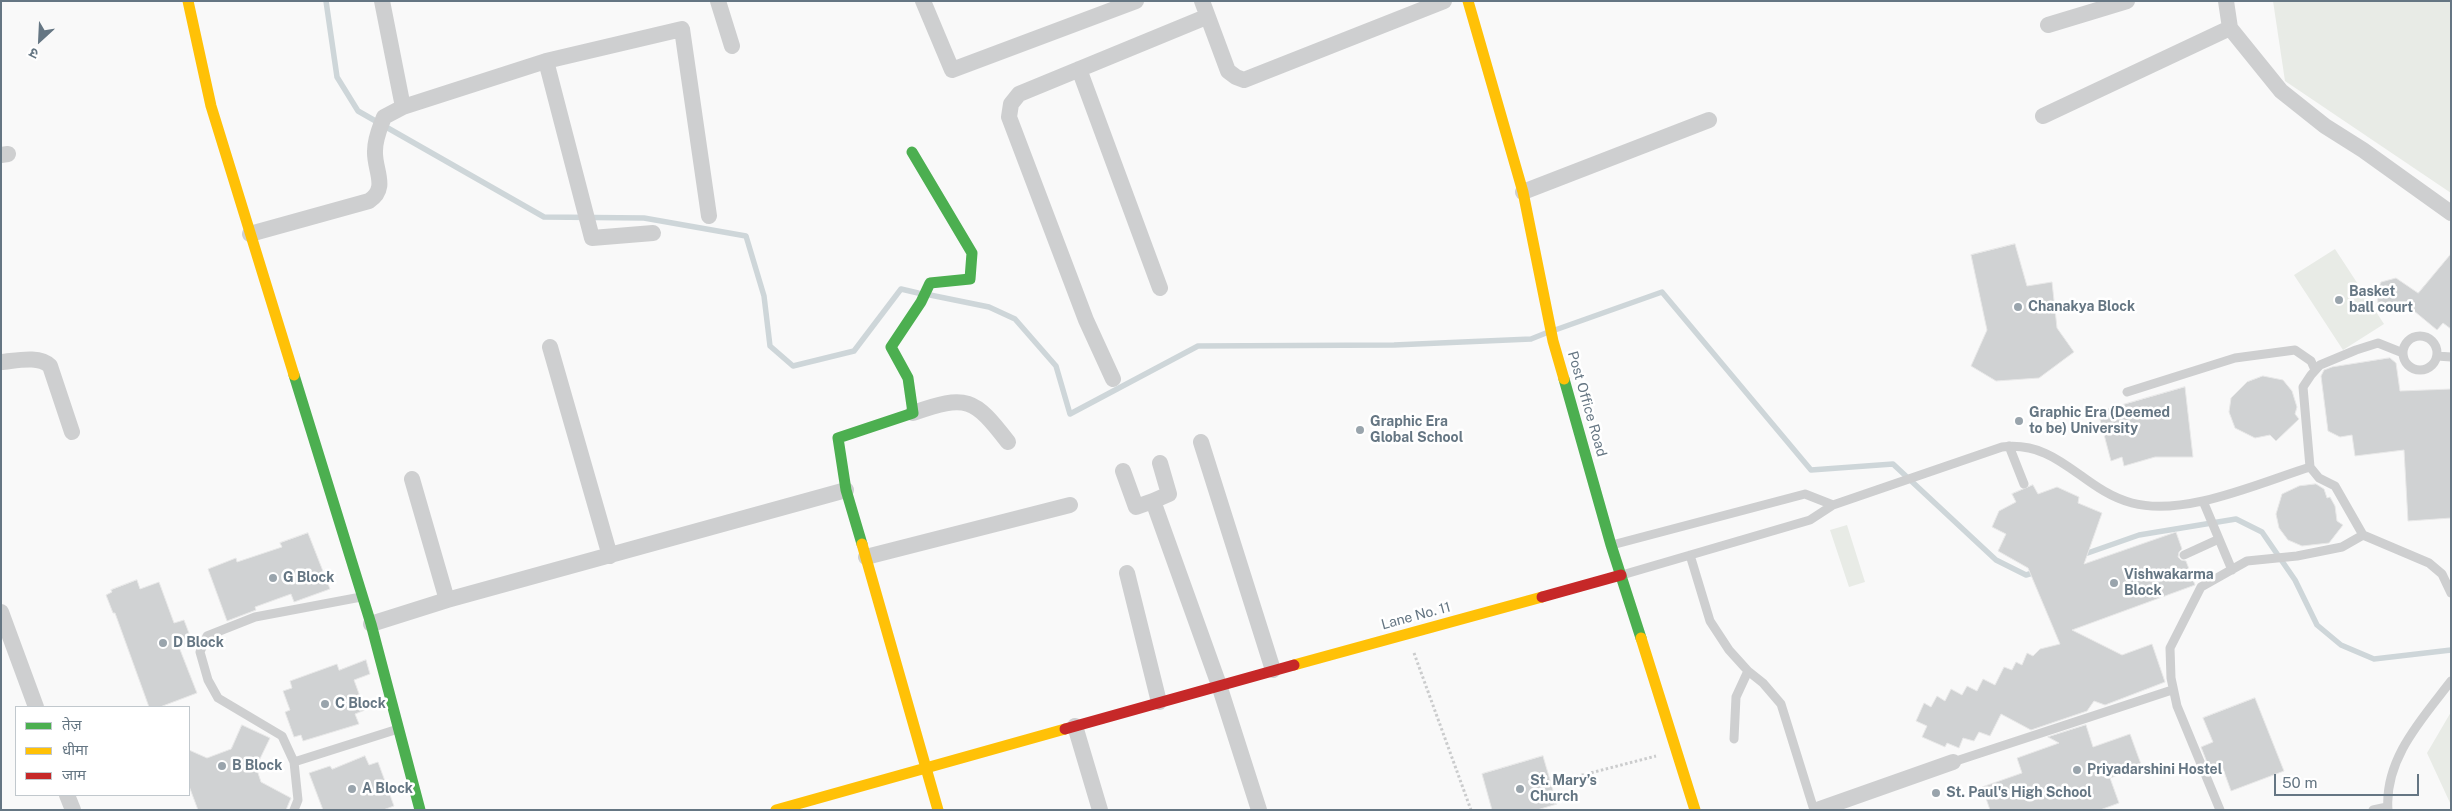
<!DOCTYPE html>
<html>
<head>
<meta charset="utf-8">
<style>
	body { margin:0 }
	#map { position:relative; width:2452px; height:811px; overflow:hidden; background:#f9f9f9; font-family:"Public Sans","Noto Sans Devanagari",sans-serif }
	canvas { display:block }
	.frame { position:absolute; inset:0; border:2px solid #657683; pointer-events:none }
	.legend { position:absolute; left:15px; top:706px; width:175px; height:90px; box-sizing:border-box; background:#fff; border:1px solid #c1c8cd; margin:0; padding:6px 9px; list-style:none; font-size:15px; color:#657683 }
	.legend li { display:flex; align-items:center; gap:10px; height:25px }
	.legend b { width:25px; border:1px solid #c1c8cd }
	.north { position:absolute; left:15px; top:15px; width:50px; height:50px; -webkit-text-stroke:4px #fff; paint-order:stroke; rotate:205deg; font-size:14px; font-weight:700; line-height:20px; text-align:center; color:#657683 }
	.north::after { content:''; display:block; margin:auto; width:18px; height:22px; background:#657683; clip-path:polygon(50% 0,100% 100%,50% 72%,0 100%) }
	.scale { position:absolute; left:2274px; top:774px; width:145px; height:22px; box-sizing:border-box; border:2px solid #657683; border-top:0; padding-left:6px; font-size:15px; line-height:18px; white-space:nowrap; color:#657683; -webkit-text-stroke:4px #fff; paint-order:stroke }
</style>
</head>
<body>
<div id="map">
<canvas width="2452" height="811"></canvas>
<div class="frame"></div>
<ul class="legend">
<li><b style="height:6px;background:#4caf50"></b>तेज़</li>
<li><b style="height:6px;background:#ffc107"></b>धीमा</li>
<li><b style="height:6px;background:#c62828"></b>जाम</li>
</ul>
<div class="north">उ</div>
<div class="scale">50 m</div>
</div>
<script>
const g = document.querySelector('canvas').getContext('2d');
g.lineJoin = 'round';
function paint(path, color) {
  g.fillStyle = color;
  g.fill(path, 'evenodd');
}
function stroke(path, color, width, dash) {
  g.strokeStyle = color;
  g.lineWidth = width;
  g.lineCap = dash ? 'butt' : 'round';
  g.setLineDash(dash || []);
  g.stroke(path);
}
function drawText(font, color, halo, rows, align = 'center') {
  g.font = font + ' "Public Sans",sans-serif';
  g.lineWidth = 5;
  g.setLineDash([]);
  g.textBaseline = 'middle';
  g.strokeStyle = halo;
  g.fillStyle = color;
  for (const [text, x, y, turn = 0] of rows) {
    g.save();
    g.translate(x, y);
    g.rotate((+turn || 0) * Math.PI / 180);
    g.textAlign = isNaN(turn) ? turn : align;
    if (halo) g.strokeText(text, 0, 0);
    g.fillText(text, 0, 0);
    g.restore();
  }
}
paint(new Path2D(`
	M 2273,1 L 2451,1 L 2451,193 L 2285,81 Z
	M 2335,249 L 2384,324 L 2343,350 L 2294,275 Z
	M 1847,525 L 1865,582 L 1849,587 L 1830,530 Z
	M 2451,712 L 2451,805 L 2427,753 Z`), '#e8ebe6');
stroke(new Path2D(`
	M 326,1 L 337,77 L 358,111 L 544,217 L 644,218 L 746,236 L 764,296 L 770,346 L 793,366 L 854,351 L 901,289 L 918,293
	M 930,295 L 989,307 L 1015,319 L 1056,366 L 1070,414 L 1198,346 L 1394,345 L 1531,339 L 1546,333
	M 1555,330 L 1662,292 L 1811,470 L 1893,464 L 1996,560 L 2026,575 L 2036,572
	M 2082,555 L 2139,535 L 2236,519 L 2262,532 L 2295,580 L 2317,625 L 2341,645 L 2374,659 L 2451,650`), '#ced6d9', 5.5);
const building = new Path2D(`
	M 2015,244 L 2027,286 L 2052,282 L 2057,328 L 2074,352 L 2039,378 L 1996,381 L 1971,366 L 1987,330 L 1971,255 Z
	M 2451,254 L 2451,329 L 2443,323 L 2437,330 L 2408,306 L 2393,312 L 2382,307 L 2378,303 L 2377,292 L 2381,282 L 2396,278 L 2418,293 Z
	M 2390,358 L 2396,363 L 2400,391 L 2451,389 L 2451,518 L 2408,521 L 2404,450 L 2355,456 L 2352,435 L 2340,437 L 2328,431 L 2321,376 L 2324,370 L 2332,367 Z
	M 2263,376 L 2283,380 L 2292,391 L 2297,407 L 2295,414 L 2299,419 L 2276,441 L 2270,435 L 2255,438 L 2235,428 L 2229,412 L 2231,398 L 2247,382 Z
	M 2185,387 L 2193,457 L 2155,457 L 2124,466 L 2122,457 L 2111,461 L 2098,412 Z
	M 2316,484 L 2324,489 L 2327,498 L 2330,497 L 2335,506 L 2337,521 L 2343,525 L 2329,543 L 2302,546 L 2288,540 L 2279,528 L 2276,514 L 2282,494 L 2299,486 Z
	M 2033,485 L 2038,494 L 2057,487 L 2079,497 L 2078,503 L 2102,513 L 2084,564 L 2176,532 L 2182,549 L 2179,552 L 2178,557 L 2181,560 L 2186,561 L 2195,585 L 2072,630 L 2122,655 L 2152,644 L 2165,682 L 2105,705 L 2094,701 L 2087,711 L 2031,730 L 2001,714 L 1990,736 L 1979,732 L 1974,741 L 1963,738 L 1959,748 L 1947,743 L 1945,747 L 1922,737 L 1927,726 L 1916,721 L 1924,703 L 1931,707 L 1937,696 L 1945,701 L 1951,689 L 1962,695 L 1967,686 L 1977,691 L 1983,679 L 1995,685 L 2004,667 L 2012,670 L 2016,662 L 2022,665 L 2027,653 L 2033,656 L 2040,649 L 2060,644 L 2028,568 L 1998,551 L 2006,534 L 1992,527 L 1999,511 L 2016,502 L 2012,494 Z
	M 308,533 L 330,589 L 294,602 L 291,594 L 255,607 L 256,610 L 227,621 L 208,569 L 236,558 L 237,562 L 282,547 L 280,543 Z
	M 137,580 L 140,589 L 159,582 L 174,623 L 184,620 L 192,641 L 179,647 L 197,693 L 160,707 L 149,707 L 115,613 L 113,613 L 106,595 L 112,592 L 111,590 Z
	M 366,660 L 370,674 L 354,680 L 365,710 L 355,714 L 359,724 L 303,741 L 301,735 L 294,737 L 285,712 L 290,710 L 283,691 L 292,688 L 290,681 L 337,664 L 339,670 Z
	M 2255,698 L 2284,771 L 2231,791 L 2222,766 L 2210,770 L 2201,747 L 2213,742 L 2203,718 Z
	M 242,725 L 270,738 L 256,767 L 261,782 L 291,798 L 286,810 L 198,810 L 189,786 L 189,750 L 207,758 L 231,749 Z
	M 2086,725 L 2093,747 L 2130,734 L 2142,767 L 2110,778 L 2119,803 L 2100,810 L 1990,810 L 1982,787 L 2022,773 L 2017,758 L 2059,743 L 2048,737 Z
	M 365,756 L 369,765 L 378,762 L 394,806 L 383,810 L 323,810 L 309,773 L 330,766 L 332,769 Z
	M 1543,756 L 1557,804 L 1537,810 L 1492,810 L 1482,774 Z`);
paint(building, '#d0d2d3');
stroke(building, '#e8e8e8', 1);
stroke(new Path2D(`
	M 1414,653 L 1471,810
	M 1567,779 L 1656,756`), '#cbcccd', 3, [2.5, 2.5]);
stroke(new Path2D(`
	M2403 353a17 17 0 1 1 34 0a17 17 0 1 1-34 0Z
	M 2403,353 L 2378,343 L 2356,350 L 2320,365 L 2311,375 L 2303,387 L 2310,467 L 2319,478 L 2335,486 L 2363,535 L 2429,563 L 2442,574 L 2451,593
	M 2437,356 L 2451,357
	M 2127,392 L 2235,358 L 2295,350 L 2311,361 L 2315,370
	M 2009,446 L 2024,484
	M 2203,501 L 2232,570
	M 1612,545 L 1805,494 L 1833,505
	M 1690,555 L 1710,621 L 1729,650 L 1748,671 L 1763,683 L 1781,704 L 1814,810
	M 2184,555 L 2219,539
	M 1622,575 L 1810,520 L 1833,505 L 2002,447 C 2059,440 2082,490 2132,503 C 2185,517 2259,483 2310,467
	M 1734,739 L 1736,697 L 1748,671
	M 294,762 L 282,736 L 218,698 L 208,680 L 200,652 L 207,636 L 255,617 L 361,597
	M 1953,762 L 2172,690
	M 294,810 L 298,800 L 294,762 L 398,729
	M 2220,810 L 2177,706 L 2171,678 L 2170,648 L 2201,587 L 2247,561 L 2297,556 L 2342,547 L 2363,535
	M 2373,810 L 2387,807
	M 2388,810 C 2384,759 2422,719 2451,681`), '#cecfd0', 9);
stroke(new Path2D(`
	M 382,1 L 403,107 L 546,61 L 682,29 L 709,216
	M 718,1 L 732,46
	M 923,1 L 952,70 L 1136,1
	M 1202,1 L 1228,71 L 1236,77 L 1244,80 L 1444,1
	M 2226,1 L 2230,28 L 2281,91 L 2325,126 L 2363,150 L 2451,213
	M 2048,25 L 2127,1
	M 546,61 L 592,238 L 653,233
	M 1079,69 L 1160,288
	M 2043,116 L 2230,28
	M 1,155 L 8,154
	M 1523,192 L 1709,120
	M 250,234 L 369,201 C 389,188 374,170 375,151 C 375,138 380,128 384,117 L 403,107
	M 550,347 L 610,556
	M 1,362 C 15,361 39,355 50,366 L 72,432
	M 1113,379 L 1086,320 L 1009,117 L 1011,104 L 1019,94 L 1206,17
	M 913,413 C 967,394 974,398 1008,442
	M 1201,442 L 1273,670
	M 1123,471 L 1136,507 L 1153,501 L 1219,685 L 1259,810
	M 412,479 L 447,600
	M 1153,501 L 1169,494 L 1160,463
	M 866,557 L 1070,505
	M 1127,573 L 1159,702
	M 1,612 L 36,707
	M 371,624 L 447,600 L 846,490
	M 1075,726 L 1100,810
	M 67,795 L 73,810
	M 1817,810 L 1953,762`), '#cecfd0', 16);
stroke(new Path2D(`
	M 294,375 L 371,624 L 420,810
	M 1564,379 L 1611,545 L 1641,638
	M 862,544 L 846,490 L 838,438 L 913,413 L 908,378 L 891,347 L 921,302 L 930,283 L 970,279 L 972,253 L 912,152`), '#4caf50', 11);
stroke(new Path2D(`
	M 188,1 L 211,106 L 294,375
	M 1468,1 L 1523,192 L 1553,341 L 1564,379
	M 862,544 L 938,810
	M 1641,638 L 1695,810
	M 1294,665 L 1542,597
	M 776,810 L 1065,729`), '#ffc107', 11);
stroke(new Path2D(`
	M 1542,597 L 1621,575
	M 1065,729 L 1294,665`), '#c62828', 11);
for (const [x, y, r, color] of [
	[2339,300,5,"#99a4ac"],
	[2018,307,5,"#99a4ac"],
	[2019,421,5,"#99a4ac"],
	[1360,430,5,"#99a4ac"],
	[273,578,5,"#99a4ac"],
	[2114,583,5,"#99a4ac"],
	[163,643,5,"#99a4ac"],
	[325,704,5,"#99a4ac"],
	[222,766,5,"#99a4ac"],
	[2077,770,5,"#99a4ac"],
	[352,789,5,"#99a4ac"],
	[1520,789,5,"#99a4ac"],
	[1936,793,5,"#99a4ac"]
]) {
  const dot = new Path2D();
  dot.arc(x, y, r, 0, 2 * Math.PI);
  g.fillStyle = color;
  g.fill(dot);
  stroke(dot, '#fff', 2);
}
drawText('bold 14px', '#657683', '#fff', [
	["Basket",2349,292],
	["ball court",2349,308],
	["Chanakya Block",2028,307],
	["Graphic Era (Deemed",2029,413],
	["to be) University",2029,429],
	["Graphic Era",1370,422],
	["Global School",1370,438],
	["Vishwakarma",2124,575],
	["Block",2124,591],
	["G Block",283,578],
	["D Block",173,643],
	["C Block",335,704],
	["B Block",232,766],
	["Priyadarshini Hostel",2087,770],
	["St. Mary’s",1530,781],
	["Church",1530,797],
	["A Block",362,789],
	["St. Paul's High School",1946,793]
], 'left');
drawText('14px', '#657683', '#fff', [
	["Post Office Road",1587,404,74],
	["Lane No. 11",1416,616,-15]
]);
</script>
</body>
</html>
